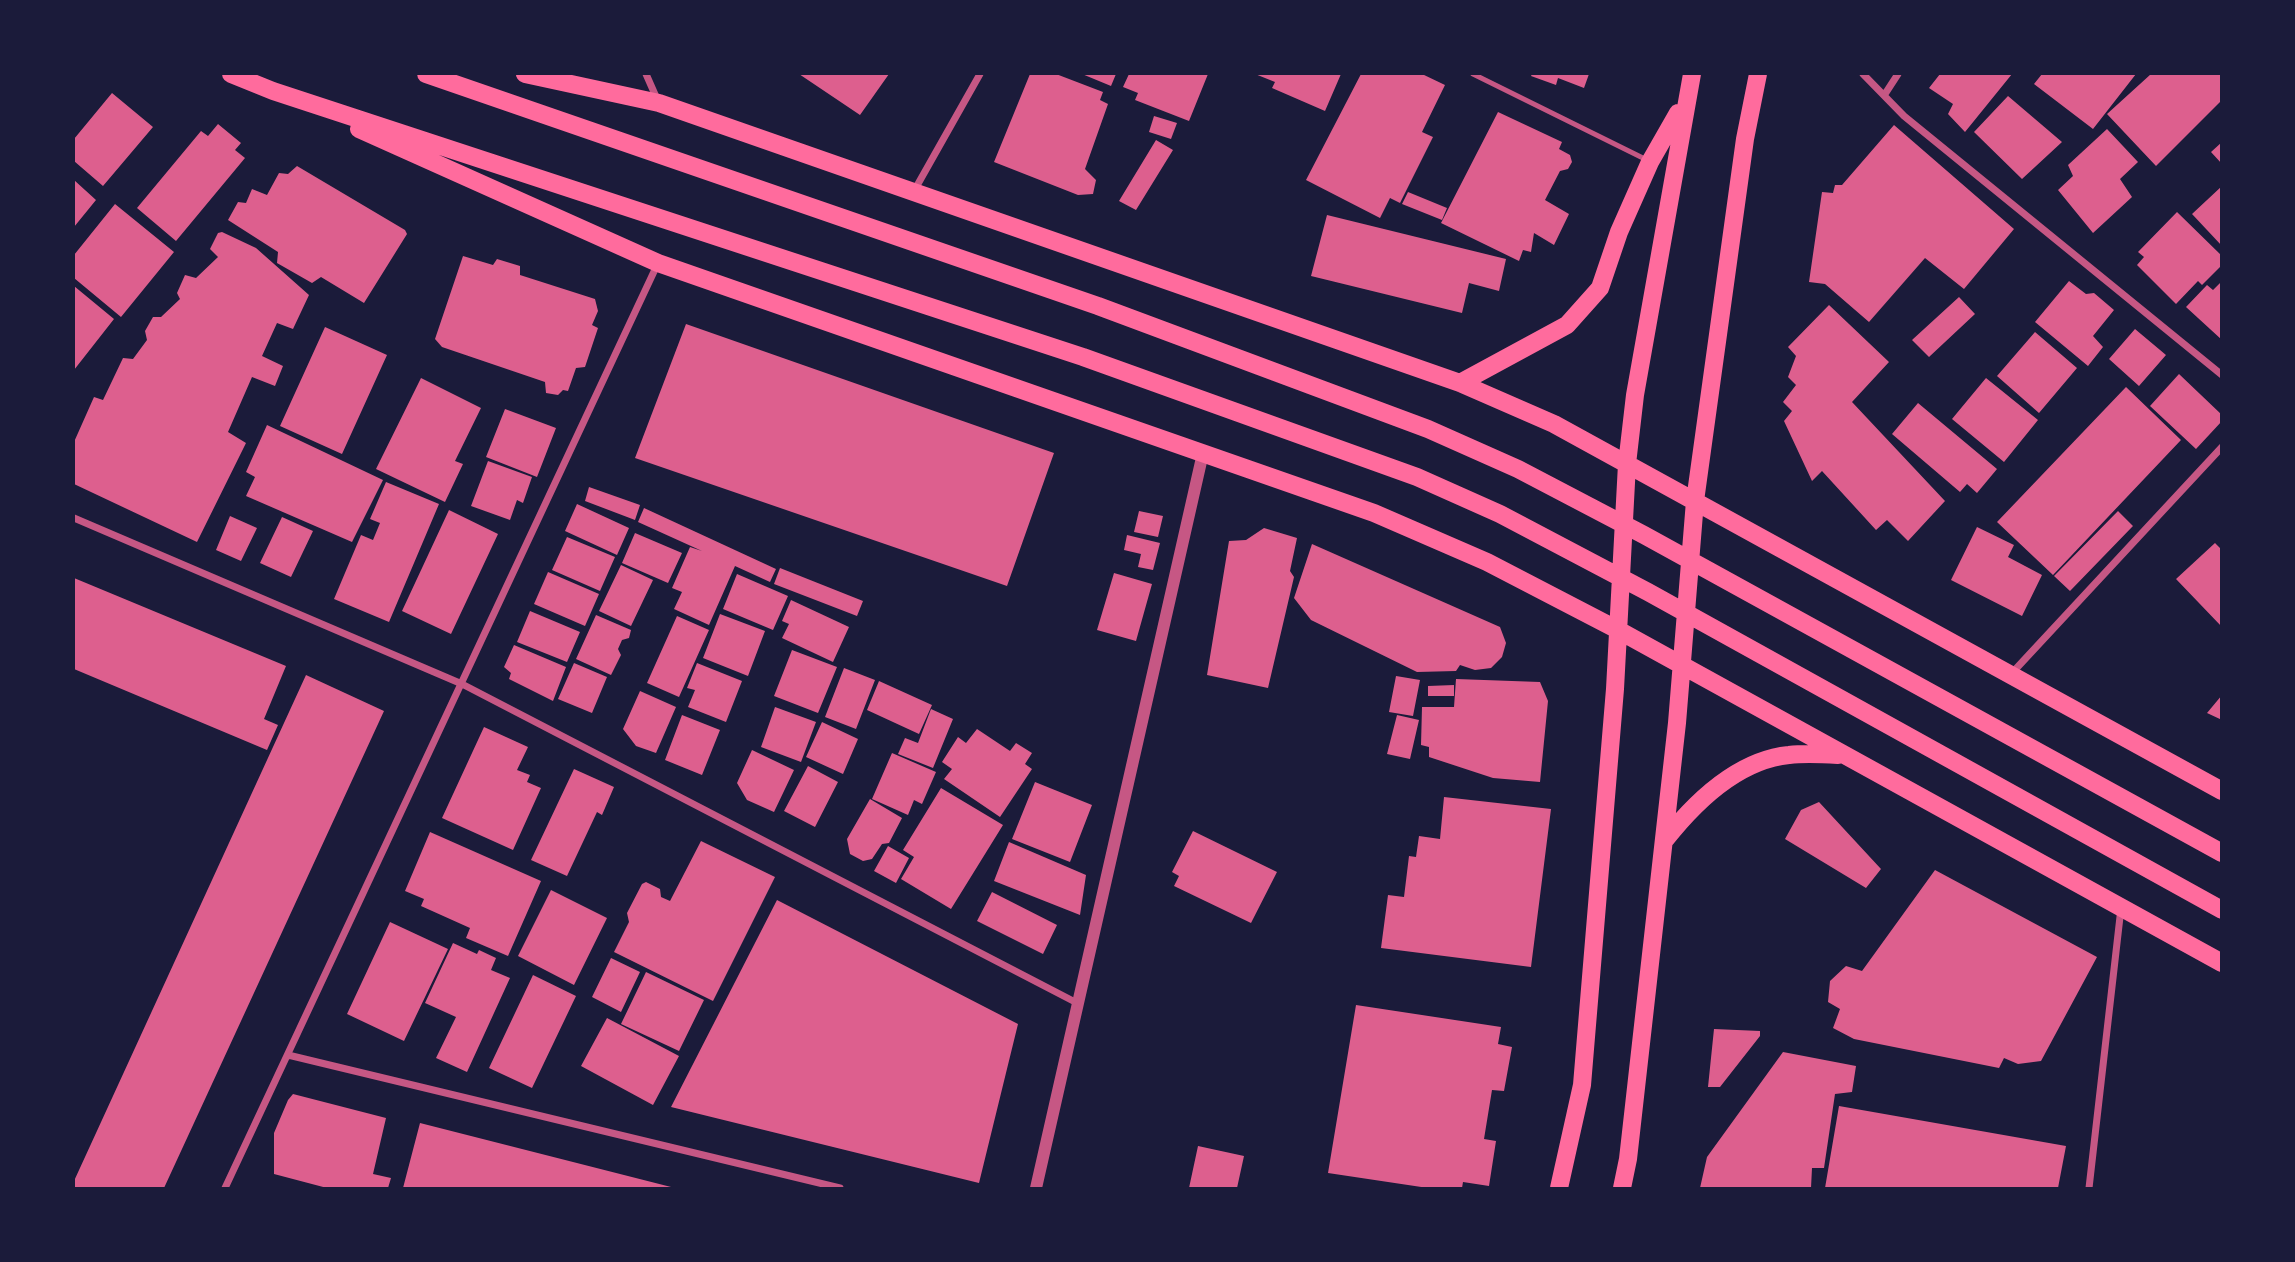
<!DOCTYPE html>
<html>
<head>
<meta charset="utf-8">
<style>
	body { margin:0 }
	#map { position:relative; width:2295px; height:1262px; overflow:hidden; background:#1b1b3a; font-family:"DM Sans",sans-serif }
	canvas { display:block }
	.frame { position:absolute; inset:0; border:75px solid #1b1b3a; pointer-events:none }
</style>
</head>
<body>
<div id="map">
<canvas width="2295" height="1262"></canvas>
<div class="frame"></div>
</div>
<script>
const g = document.querySelector('canvas').getContext('2d');
g.lineJoin = 'round';
function paint(path, color) {
  g.fillStyle = color;
  g.fill(path, 'evenodd');
}
function stroke(path, color, width, dash) {
  g.strokeStyle = color;
  g.lineWidth = width;
  g.lineCap = dash ? 'butt' : 'round';
  g.setLineDash(dash || []);
  g.stroke(path);
}
paint(new Path2D(`
	M 799,74 L 889,74 L 860,115 Z
	M 1030,74 L 1056,74 L 1103,92 L 1100,100 L 1108,104 L 1085,169 L 1096,180 L 1093,194 L 1078,195 L 994,162 Z
	M 1082,74 L 1116,74 L 1111,86 Z
	M 1129,74 L 1208,74 L 1189,121 L 1135,100 L 1138,93 L 1123,87 Z
	M 1255,74 L 1341,74 L 1325,111 L 1272,88 L 1275,82 Z
	M 1361,74 L 1422,74 L 1445,85 L 1422,132 L 1433,137 L 1400,203 L 1390,198 L 1380,218 L 1306,180 Z
	M 1532,74 L 1589,74 L 1584,88 L 1558,78 L 1556,85 L 1531,76 Z
	M 1940,74 L 2012,74 L 1965,132 L 1948,114 L 1953,104 L 1929,88 Z
	M 2042,74 L 2136,74 L 2093,129 L 2034,84 Z
	M 2151,74 L 2222,74 L 2222,100 L 2156,166 L 2107,114 Z
	M 112,93 L 153,127 L 103,186 L 74,161 L 74,139 Z
	M 2008,96 L 2062,142 L 2022,179 L 1974,132 Z
	M 1498,112 L 1562,142 L 1559,149 L 1570,155 L 1572,162 L 1568,169 L 1560,171 L 1545,200 L 1569,214 L 1554,245 L 1534,233 L 1531,252 L 1523,250 L 1519,261 L 1441,223 Z
	M 1154,116 L 1177,123 L 1171,139 L 1149,132 Z
	M 218,124 L 241,143 L 235,150 L 245,158 L 176,241 L 137,208 L 201,131 L 208,136 Z
	M 1894,125 L 2014,229 L 1964,289 L 1925,258 L 1869,322 L 1825,284 L 1809,282 L 1822,192 L 1833,193 L 1835,185 L 1842,185 Z
	M 2107,129 L 2138,162 L 2120,179 L 2132,197 L 2093,233 L 2058,190 L 2073,176 L 2068,165 Z
	M 1156,140 L 1173,150 L 1136,210 L 1119,201 Z
	M 2222,142 L 2222,164 L 2211,152 Z
	M 297,166 L 405,230 L 407,234 L 364,303 L 321,277 L 312,283 L 277,263 L 278,252 L 228,220 L 238,202 L 246,203 L 252,189 L 267,195 L 279,173 L 288,174 Z
	M 74,180 L 96,200 L 74,227 Z
	M 2222,186 L 2222,246 L 2192,214 Z
	M 1408,192 L 1447,208 L 1442,220 L 1402,204 Z
	M 115,204 L 174,252 L 121,317 L 74,278 L 74,255 Z
	M 2177,212 L 2222,256 L 2222,265 L 2202,285 L 2198,281 L 2176,304 L 2137,265 L 2144,257 L 2138,252 Z
	M 1327,215 L 1506,259 L 1499,291 L 1469,283 L 1462,313 L 1311,276 Z
	M 222,232 L 256,248 L 309,295 L 293,329 L 277,323 L 262,356 L 283,366 L 275,386 L 252,377 L 228,432 L 246,443 L 197,542 L 74,484 L 74,442 L 94,397 L 103,400 L 123,358 L 133,359 L 147,340 L 145,331 L 153,317 L 161,317 L 180,299 L 177,293 L 185,275 L 196,278 L 218,257 L 210,249 L 218,233 Z
	M 463,256 L 493,265 L 497,259 L 520,266 L 520,275 L 595,299 L 598,311 L 592,325 L 598,328 L 585,367 L 576,368 L 568,391 L 563,390 L 558,395 L 546,393 L 545,382 L 442,347 L 435,339 Z
	M 2069,281 L 2086,294 L 2094,293 L 2114,310 L 2093,336 L 2103,347 L 2088,366 L 2035,322 Z
	M 2222,281 L 2222,340 L 2186,307 L 2207,285 L 2213,290 Z
	M 74,286 L 114,319 L 74,370 Z
	M 1959,297 L 1975,314 L 1929,357 L 1912,340 Z
	M 1829,305 L 1889,362 L 1852,402 L 1945,501 L 1908,541 L 1887,520 L 1876,530 L 1822,471 L 1812,481 L 1784,421 L 1792,411 L 1783,402 L 1796,385 L 1788,377 L 1796,356 L 1788,347 Z
	M 686,324 L 1054,453 L 1007,586 L 635,458 Z
	M 325,327 L 387,355 L 342,454 L 280,426 Z
	M 2135,329 L 2166,355 L 2139,386 L 2109,359 Z
	M 2035,332 L 2077,368 L 2039,413 L 1997,376 Z
	M 2179,374 L 2222,415 L 2222,421 L 2196,449 L 2150,406 Z
	M 421,378 L 481,408 L 455,461 L 463,464 L 445,502 L 376,469 Z
	M 1986,378 L 2038,420 L 2004,462 L 1952,419 Z
	M 2126,387 L 2181,440 L 2053,575 L 1997,522 Z
	M 1918,403 L 1997,469 L 1977,493 L 1967,484 L 1960,492 L 1892,434 Z
	M 505,409 L 556,428 L 537,477 L 486,457 Z
	M 267,425 L 383,480 L 352,542 L 246,496 L 255,477 L 246,472 Z
	M 488,461 L 532,477 L 523,503 L 517,500 L 510,520 L 471,506 Z
	M 386,482 L 439,504 L 389,622 L 334,599 L 361,535 L 373,540 L 380,523 L 370,519 Z
	M 589,487 L 640,505 L 635,520 L 585,501 Z
	M 577,504 L 629,528 L 617,555 L 565,531 Z
	M 644,508 L 776,569 L 770,582 L 735,566 L 709,625 L 674,609 L 682,592 L 672,588 L 690,547 L 702,551 L 638,522 Z
	M 449,510 L 498,534 L 451,634 L 402,611 Z
	M 1139,511 L 1163,516 L 1158,537 L 1134,532 Z
	M 2118,511 L 2133,526 L 2070,591 L 2054,576 Z
	M 230,516 L 257,528 L 241,561 L 216,550 Z
	M 282,517 L 313,531 L 291,577 L 260,563 Z
	M 1977,527 L 2014,545 L 2008,557 L 2042,575 L 2022,616 L 1951,580 Z
	M 1264,528 L 1297,538 L 1290,571 L 1294,577 L 1268,688 L 1207,675 L 1229,541 L 1246,540 Z
	M 635,533 L 682,553 L 668,583 L 622,563 Z
	M 1127,535 L 1160,543 L 1153,570 L 1138,567 L 1141,554 L 1124,550 Z
	M 567,537 L 615,557 L 600,591 L 552,570 Z
	M 2215,543 L 2222,550 L 2222,627 L 2176,579 Z
	M 1312,544 L 1500,627 L 1506,643 L 1502,657 L 1491,668 L 1475,670 L 1460,665 L 1456,671 L 1417,672 L 1311,620 L 1294,598 Z
	M 621,565 L 653,580 L 631,626 L 599,611 Z
	M 780,568 L 863,601 L 857,616 L 774,584 Z
	M 548,572 L 599,594 L 585,626 L 534,604 Z
	M 1114,573 L 1152,584 L 1136,641 L 1097,630 Z
	M 737,574 L 788,596 L 773,630 L 723,609 Z
	M 74,578 L 286,666 L 264,719 L 278,725 L 267,750 L 74,669 Z
	M 791,600 L 849,627 L 833,662 L 782,638 L 789,624 L 782,621 Z
	M 530,611 L 580,632 L 567,662 L 517,642 Z
	M 720,614 L 765,631 L 748,676 L 703,658 Z
	M 596,615 L 631,630 L 629,638 L 622,640 L 618,649 L 621,655 L 611,675 L 576,659 Z
	M 677,616 L 709,630 L 679,697 L 647,683 Z
	M 514,645 L 566,667 L 553,701 L 509,679 L 511,673 L 504,667 Z
	M 792,650 L 837,667 L 818,713 L 774,696 Z
	M 574,663 L 607,677 L 592,713 L 558,699 Z
	M 697,663 L 742,681 L 726,722 L 688,707 L 695,690 L 687,688 Z
	M 844,668 L 875,680 L 856,729 L 825,717 Z
	M 306,675 L 384,711 L 164,1188 L 74,1188 L 74,1181 Z
	M 1396,676 L 1420,680 L 1413,716 L 1389,712 Z
	M 1456,679 L 1540,682 L 1548,701 L 1540,782 L 1493,778 L 1429,757 L 1429,747 L 1421,745 L 1422,707 L 1454,707 Z
	M 879,681 L 932,705 L 919,734 L 867,710 Z
	M 1454,685 L 1454,696 L 1428,696 L 1428,686 Z
	M 640,691 L 676,707 L 656,753 L 636,746 L 623,729 Z
	M 2222,695 L 2222,720 L 2207,713 Z
	M 775,707 L 816,722 L 801,762 L 761,747 Z
	M 931,709 L 953,719 L 933,768 L 898,754 L 905,738 L 918,743 Z
	M 682,715 L 720,730 L 702,775 L 665,760 Z
	M 1397,715 L 1419,720 L 1410,759 L 1387,754 Z
	M 822,722 L 858,739 L 843,774 L 806,757 Z
	M 484,727 L 528,747 L 517,770 L 530,775 L 527,782 L 541,788 L 513,850 L 442,818 Z
	M 977,729 L 1010,751 L 1016,743 L 1032,753 L 1025,764 L 1032,769 L 1000,817 L 944,779 L 952,769 L 942,762 L 958,737 L 966,743 Z
	M 752,750 L 794,770 L 774,812 L 747,800 L 737,783 Z
	M 892,753 L 936,772 L 922,804 L 914,800 L 908,815 L 872,799 Z
	M 808,766 L 838,782 L 815,827 L 784,811 Z
	M 574,769 L 614,787 L 602,815 L 597,812 L 567,876 L 531,860 Z
	M 1035,782 L 1092,805 L 1070,862 L 1012,839 Z
	M 941,788 L 1003,825 L 951,909 L 901,879 L 914,857 L 903,850 Z
	M 1444,797 L 1551,809 L 1531,967 L 1381,948 L 1388,895 L 1404,897 L 1409,856 L 1416,857 L 1419,836 L 1440,839 Z
	M 870,799 L 902,818 L 889,843 L 882,844 L 872,859 L 863,861 L 850,854 L 847,839 Z
	M 1819,802 L 1881,869 L 1866,888 L 1785,839 L 1801,810 Z
	M 1193,831 L 1277,872 L 1251,923 L 1174,886 L 1179,876 L 1172,872 Z
	M 430,832 L 541,881 L 508,956 L 466,938 L 470,928 L 421,906 L 424,899 L 405,891 Z
	M 701,841 L 775,877 L 713,1001 L 614,952 L 629,922 L 627,913 L 642,884 L 646,882 L 660,889 L 661,897 L 670,901 Z
	M 1009,842 L 1086,875 L 1080,915 L 994,881 Z
	M 888,846 L 909,858 L 896,883 L 874,871 Z
	M 1935,870 L 2097,957 L 2041,1061 L 2018,1064 L 2004,1058 L 1999,1068 L 1854,1039 L 1833,1028 L 1840,1009 L 1828,1002 L 1830,981 L 1846,966 L 1862,971 Z
	M 551,890 L 607,918 L 574,985 L 518,956 Z
	M 992,892 L 1057,925 L 1043,954 L 977,921 Z
	M 777,900 L 1018,1024 L 979,1183 L 671,1107 Z
	M 390,922 L 448,949 L 404,1041 L 347,1014 Z
	M 453,943 L 477,954 L 479,950 L 496,958 L 491,970 L 510,978 L 467,1072 L 436,1058 L 456,1017 L 425,1003 Z
	M 611,958 L 640,972 L 621,1012 L 592,997 Z
	M 646,972 L 704,1000 L 679,1051 L 621,1024 Z
	M 533,975 L 576,996 L 532,1088 L 489,1068 Z
	M 1356,1005 L 1501,1027 L 1498,1044 L 1512,1047 L 1504,1091 L 1492,1090 L 1484,1139 L 1496,1141 L 1489,1186 L 1463,1182 L 1462,1188 L 1428,1188 L 1328,1173 Z
	M 607,1018 L 679,1056 L 653,1105 L 581,1066 Z
	M 1714,1029 L 1760,1031 L 1760,1036 L 1720,1087 L 1708,1087 Z
	M 1783,1052 L 1856,1066 L 1852,1092 L 1835,1094 L 1824,1168 L 1812,1168 L 1811,1188 L 1700,1188 L 1707,1157 Z
	M 293,1094 L 386,1118 L 373,1174 L 391,1178 L 388,1188 L 327,1188 L 274,1174 L 274,1133 L 288,1100 Z
	M 1839,1106 L 2066,1146 L 2058,1188 L 1825,1188 Z
	M 420,1123 L 675,1188 L 403,1188 Z
	M 1198,1146 L 1244,1156 L 1237,1188 L 1189,1188 Z`), '#dd5f8e');
stroke(new Path2D(`
	M 1473,74 L 1649,161`), '#c65784', 5);
stroke(new Path2D(`
	M 646,74 L 657,99
	M 1863,74 L 1904,116 L 2222,375
	M 1885,94 L 1898,74
	M 914,191 L 980,74
	M 74,518 L 462,684 L 1079,1004
	M 2012,673 L 2222,447
	M 288,1055 L 840,1188
	M 225,1188 L 658,263
	M 2089,1188 L 2121,908`), '#c65784', 7);
stroke(new Path2D(`
	M 1036,1188 L 1203,453`), '#c65784', 12);
stroke(new Path2D(`
	M 231,74 L 273,91 L 1083,357 L 1417,477 L 1500,514 L 1648,592 L 2222,910
	M 426,74 L 1098,306 L 1428,429 L 1518,469 L 1644,535 L 2222,853
	M 525,74 L 659,103 L 1460,383 L 1554,424 L 2222,791
	M 359,129 L 658,263 L 1374,513 L 1487,562 L 1618,630 L 2222,963
	M 1460,383 L 1567,325 L 1600,288 L 1619,232 L 1650,162 L 1678,113
	M 1665,840 C 1695,802 1738,760 1789,755 C 1805,753 1822,754 1838,755
	M 1559,1188 L 1582,1085 L 1615,689 L 1627,464 L 1635,395 L 1692,74
	M 1622,1188 L 1628,1159 L 1677,723 L 1695,501 L 1745,139 L 1758,74`), '#ff6b9d', 18);
</script>
</body>
</html>
